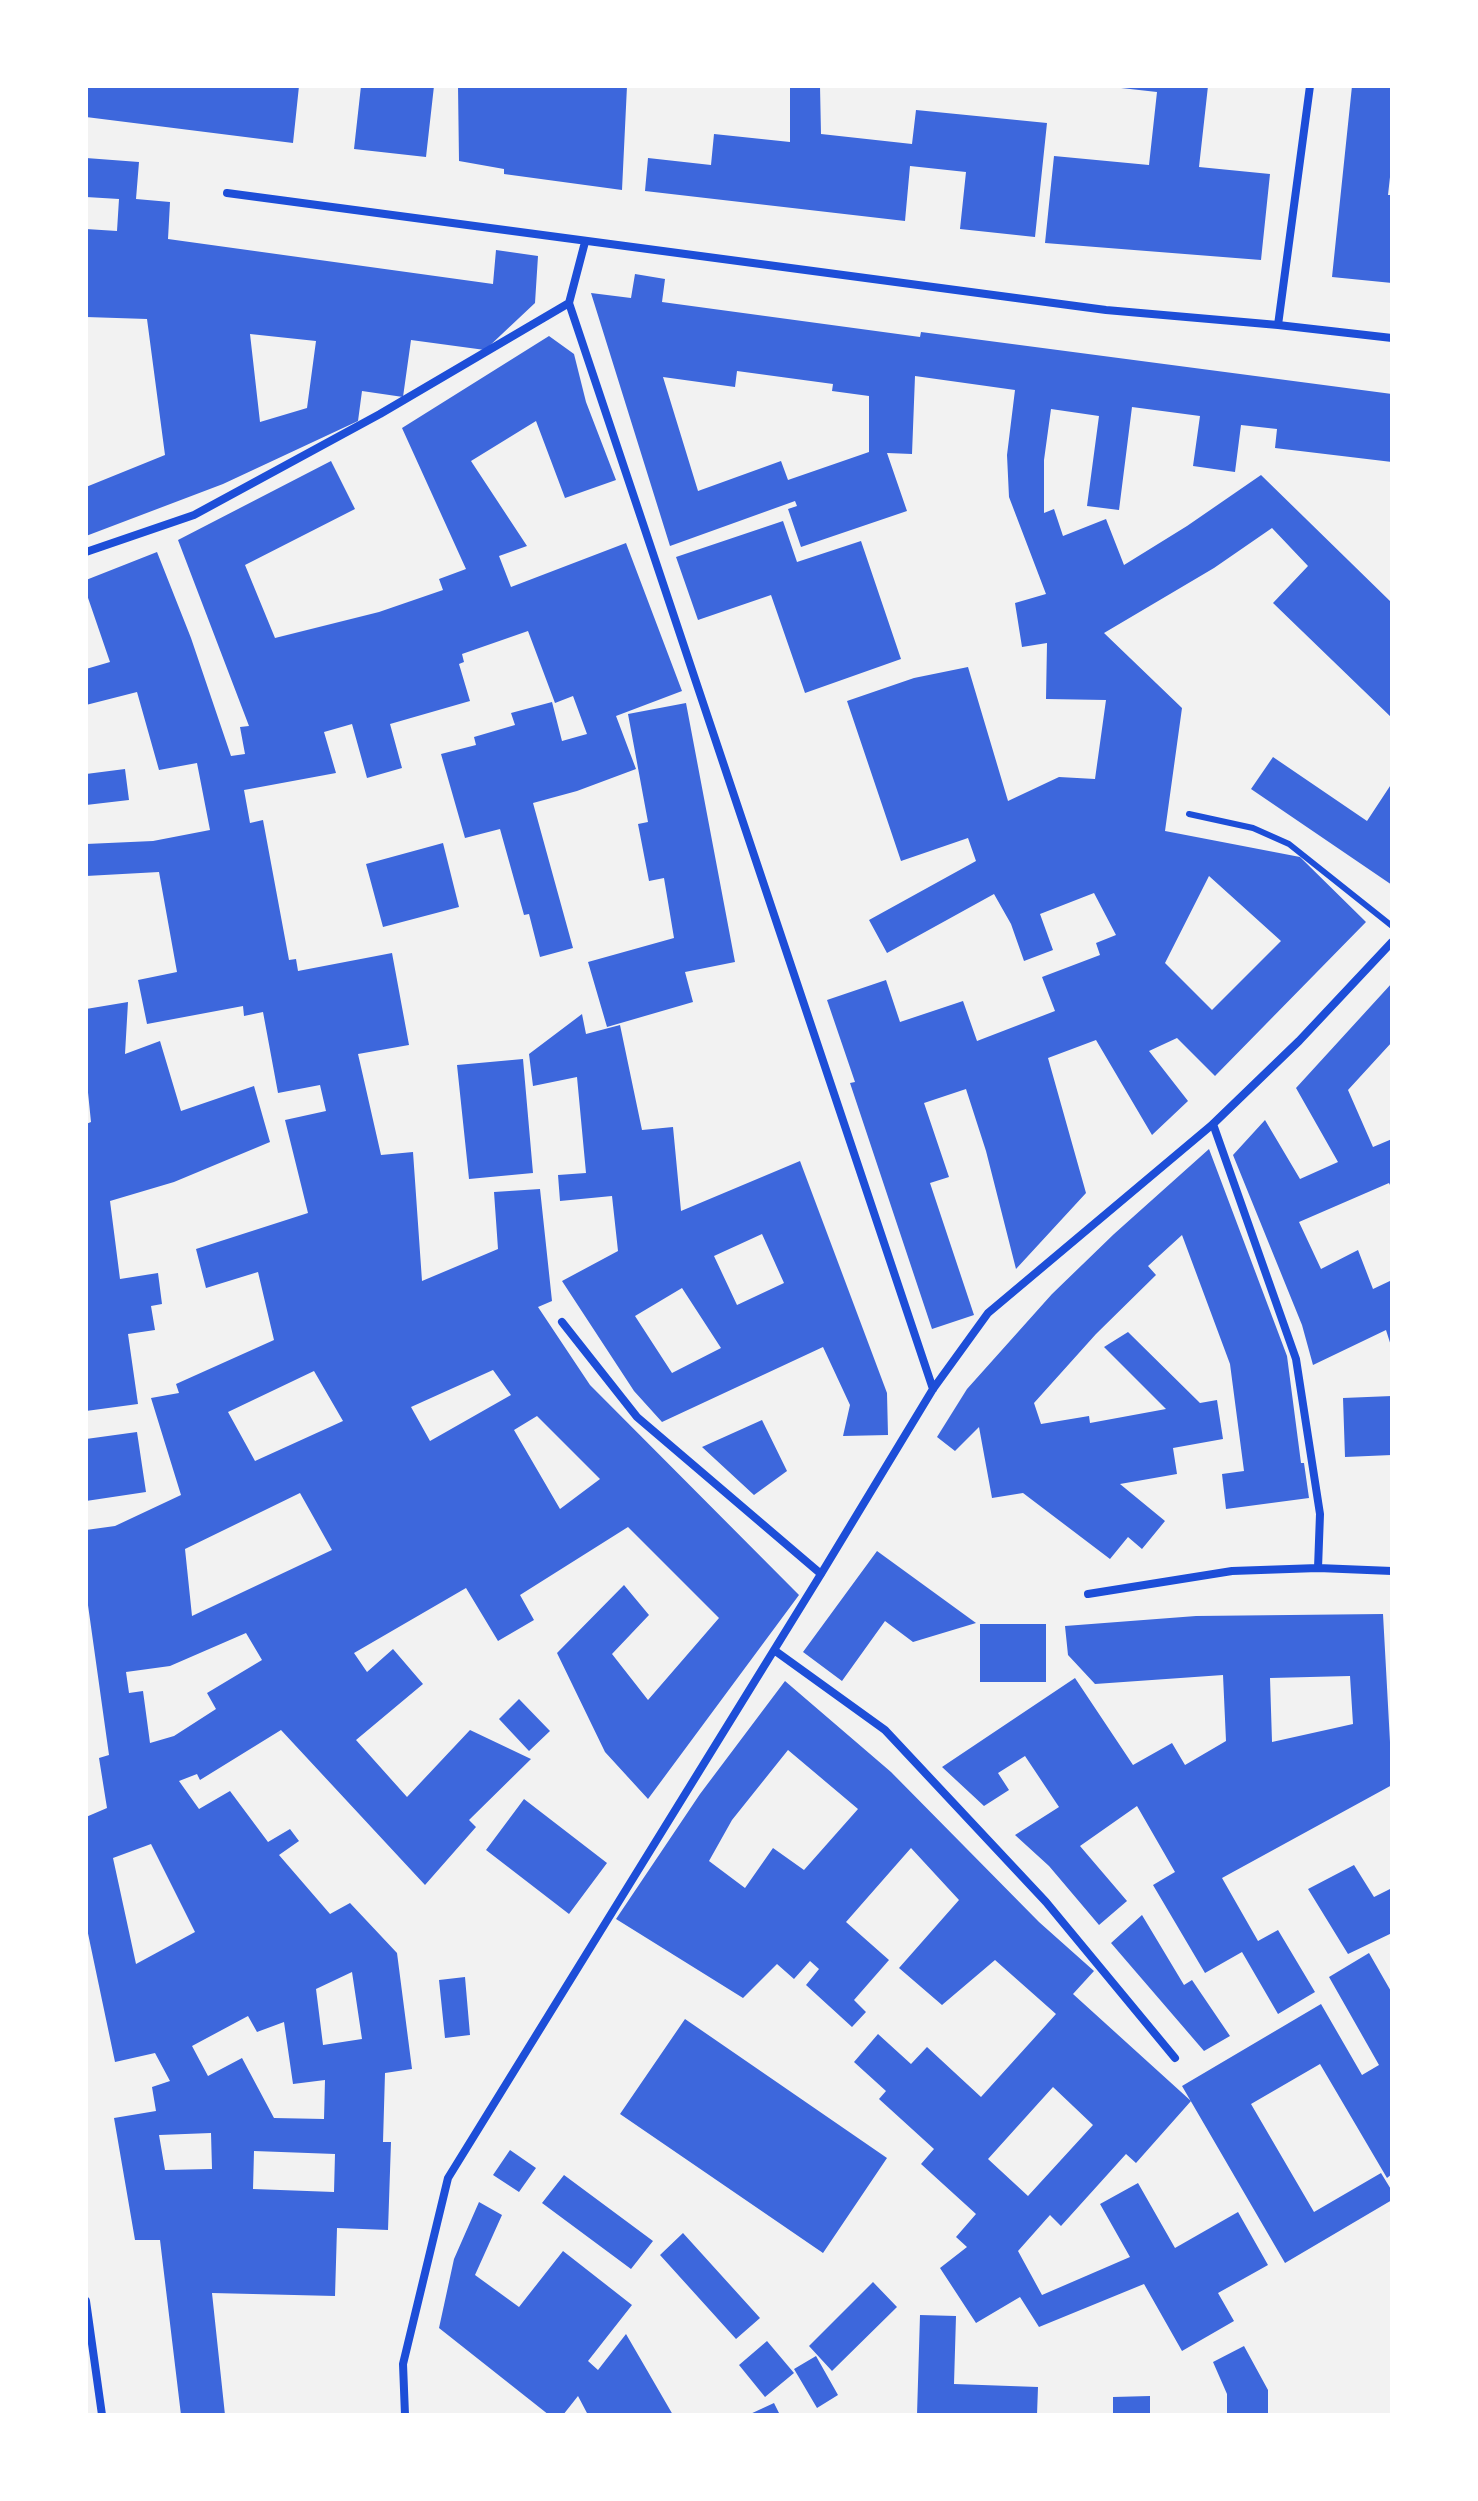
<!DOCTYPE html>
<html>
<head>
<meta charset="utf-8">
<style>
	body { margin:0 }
	#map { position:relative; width:1478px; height:2501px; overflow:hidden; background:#f2f2f2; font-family:"Sofia Sans Condensed",sans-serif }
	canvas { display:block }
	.frame { position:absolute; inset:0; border:88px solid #fff; pointer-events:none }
</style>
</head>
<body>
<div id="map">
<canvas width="1478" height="2501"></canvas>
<div class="frame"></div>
</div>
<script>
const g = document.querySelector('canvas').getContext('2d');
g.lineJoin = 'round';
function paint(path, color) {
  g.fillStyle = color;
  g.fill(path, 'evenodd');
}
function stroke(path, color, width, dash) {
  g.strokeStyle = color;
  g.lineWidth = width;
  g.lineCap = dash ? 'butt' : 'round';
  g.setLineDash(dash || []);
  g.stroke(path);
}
paint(new Path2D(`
	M 86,86 L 299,86 L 293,143 L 86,117 Z
	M 361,86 L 434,86 L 426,157 L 354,149 Z
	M 458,86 L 627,86 L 622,190 L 504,174 L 504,169 L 459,161 Z
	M 790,86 L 820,86 L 821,134 L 912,144 L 916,110 L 1047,123 L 1035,237 L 960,229 L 966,172 L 910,166 L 905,221 L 645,191 L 648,158 L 711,165 L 714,134 L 790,142 Z
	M 1121,86 L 1208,86 L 1199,167 L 1270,174 L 1261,260 L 1045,243 L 1054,156 L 1149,165 L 1157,92 L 1121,88 Z
	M 1352,86 L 1392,86 L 1392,159 L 1388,195 L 1392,195 L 1392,283 L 1332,277 Z
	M 86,158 L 139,162 L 136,199 L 170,202 L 168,239 L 493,284 L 496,250 L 538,256 L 535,303 L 485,350 L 411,340 L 403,397 L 362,391 L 358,421 L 223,484 L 86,536 L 86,487 L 165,455 L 147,319 L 86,317 L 86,229 L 117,231 L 119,199 L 86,197 ZM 250,334 L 316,341 L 307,408 L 260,422 Z
	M 635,274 L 665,279 L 662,302 L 920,337 L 921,332 L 1392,394 L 1392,462 L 1275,448 L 1277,429 L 1241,425 L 1235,472 L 1193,466 L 1200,416 L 1132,407 L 1119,510 L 1087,506 L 1099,416 L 1051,409 L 1044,460 L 1044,513 L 1054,509 L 1063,536 L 1106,519 L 1124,565 L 1187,526 L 1261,475 L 1392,603 L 1392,718 L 1273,603 L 1308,566 L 1272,528 L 1214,568 L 1104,633 L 1182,708 L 1165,831 L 1300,857 L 1366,922 L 1215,1076 L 1177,1038 L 1149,1051 L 1188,1101 L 1152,1135 L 1096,1040 L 1048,1058 L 1086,1193 L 1016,1269 L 986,1151 L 966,1089 L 924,1103 L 949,1177 L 930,1183 L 974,1315 L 932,1329 L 850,1083 L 855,1082 L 827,1000 L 886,980 L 900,1022 L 963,1001 L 977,1041 L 1055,1011 L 1042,977 L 1100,955 L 1096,943 L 1116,935 L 1094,893 L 1040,914 L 1053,950 L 1024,961 L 1011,924 L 994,894 L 887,953 L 869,920 L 976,861 L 968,838 L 901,861 L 847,701 L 914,678 L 968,667 L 1008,801 L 1059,777 L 1095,779 L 1106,700 L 1046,699 L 1047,643 L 1022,647 L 1015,603 L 1046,594 L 1009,497 L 1007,455 L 1015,390 L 915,376 L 912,454 L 887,453 L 907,511 L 801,547 L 788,509 L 797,506 L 795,501 L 670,546 L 591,293 L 631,298 ZM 737,371 L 833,384 L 832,391 L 869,396 L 869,452 L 788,480 L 781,461 L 698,491 L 663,377 L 735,387 ZM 1209,876 L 1281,941 L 1212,1010 L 1165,963 Z
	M 549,336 L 574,354 L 586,402 L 616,480 L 565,498 L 536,421 L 471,461 L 527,546 L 499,556 L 511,587 L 626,543 L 682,691 L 616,716 L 636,769 L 577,791 L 533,803 L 573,948 L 540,957 L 529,914 L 524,915 L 500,829 L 465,838 L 441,754 L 476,745 L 474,737 L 515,725 L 511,713 L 552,702 L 562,741 L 587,734 L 573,696 L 555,703 L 528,631 L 462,654 L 464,662 L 459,664 L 470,701 L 390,724 L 402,768 L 367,778 L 352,724 L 324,732 L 336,773 L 244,790 L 250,823 L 263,820 L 289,960 L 296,959 L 298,971 L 392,953 L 409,1045 L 358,1054 L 381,1155 L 413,1152 L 422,1281 L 498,1249 L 494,1192 L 540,1189 L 552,1301 L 538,1307 L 590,1385 L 799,1595 L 648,1799 L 605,1752 L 557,1653 L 624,1585 L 649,1615 L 612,1654 L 648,1700 L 719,1618 L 628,1527 L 520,1595 L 534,1620 L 498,1641 L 466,1588 L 354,1653 L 367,1672 L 393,1649 L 423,1684 L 356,1740 L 407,1797 L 470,1730 L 531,1759 L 469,1820 L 476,1827 L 425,1885 L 281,1730 L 200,1780 L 197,1774 L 179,1781 L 199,1809 L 230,1791 L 268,1842 L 290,1829 L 299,1841 L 279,1855 L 330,1914 L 350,1903 L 397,1953 L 412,2069 L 385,2073 L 383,2142 L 391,2142 L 388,2230 L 337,2228 L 335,2296 L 212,2293 L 225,2415 L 181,2415 L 160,2240 L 135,2240 L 114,2118 L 156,2111 L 152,2087 L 170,2081 L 155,2053 L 115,2062 L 86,1924 L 86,1817 L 107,1808 L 99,1758 L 109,1755 L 86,1591 L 86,1530 L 115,1526 L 181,1495 L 151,1398 L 179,1393 L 176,1384 L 274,1340 L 258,1272 L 206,1288 L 196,1249 L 308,1213 L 285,1120 L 326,1111 L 320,1085 L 278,1093 L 263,1012 L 244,1016 L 243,1006 L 147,1024 L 138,980 L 177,972 L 159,872 L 86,876 L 86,844 L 153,841 L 210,830 L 197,763 L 159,770 L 137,692 L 86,705 L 86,669 L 110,662 L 86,592 L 86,580 L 157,552 L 191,638 L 231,756 L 245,754 L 240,727 L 249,726 L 178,540 L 331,461 L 355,509 L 245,565 L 275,638 L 379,612 L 443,590 L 439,579 L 466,569 L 402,428 ZM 493,1370 L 511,1395 L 430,1441 L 411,1407 ZM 314,1371 L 343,1421 L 255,1461 L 228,1412 ZM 537,1416 L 600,1479 L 560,1509 L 514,1430 ZM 300,1493 L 332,1550 L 192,1616 L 185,1549 ZM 246,1633 L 262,1660 L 207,1693 L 216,1709 L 174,1736 L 150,1743 L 143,1691 L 129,1693 L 126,1672 L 170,1666 ZM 151,1844 L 195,1932 L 136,1964 L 113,1858 ZM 352,1972 L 362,2039 L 323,2045 L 316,1989 ZM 248,2016 L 257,2032 L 284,2022 L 293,2084 L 325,2080 L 324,2119 L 274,2118 L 242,2058 L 208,2076 L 192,2046 ZM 211,2133 L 212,2169 L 165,2170 L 159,2135 ZM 254,2151 L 335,2154 L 334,2192 L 253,2189 Z
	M 783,521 L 797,562 L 861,541 L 901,659 L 805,693 L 771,595 L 698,620 L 676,557 Z
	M 686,703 L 735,962 L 685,972 L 693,1002 L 607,1027 L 588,962 L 674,938 L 664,878 L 649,881 L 638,824 L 648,822 L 628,714 Z
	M 1273,757 L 1367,821 L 1392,783 L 1392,885 L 1251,789 Z
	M 125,769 L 129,800 L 86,805 L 86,774 Z
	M 443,843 L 459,907 L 383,927 L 366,864 Z
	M 1392,983 L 1392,1042 L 1348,1090 L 1373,1147 L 1392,1139 L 1392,1189 L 1389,1183 L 1299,1222 L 1321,1269 L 1358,1250 L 1373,1289 L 1392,1280 L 1392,1349 L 1386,1330 L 1313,1365 L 1302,1325 L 1233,1155 L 1265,1120 L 1300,1179 L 1338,1162 L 1296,1088 Z
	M 128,1002 L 125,1054 L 160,1041 L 181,1111 L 254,1086 L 270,1142 L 174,1182 L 110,1201 L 120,1279 L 158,1273 L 162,1304 L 151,1306 L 155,1330 L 128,1334 L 138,1404 L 86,1411 L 86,1124 L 91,1122 L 86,1073 L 86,1009 Z
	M 582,1014 L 586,1034 L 620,1025 L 642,1130 L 673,1127 L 681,1211 L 800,1161 L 887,1393 L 888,1435 L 843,1436 L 850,1405 L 823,1347 L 662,1422 L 634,1391 L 562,1281 L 618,1251 L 612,1196 L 560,1201 L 558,1175 L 586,1173 L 577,1077 L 533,1086 L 529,1054 ZM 762,1234 L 784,1283 L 737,1305 L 714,1256 ZM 682,1288 L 721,1348 L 672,1373 L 635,1316 Z
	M 523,1059 L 533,1173 L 469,1179 L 457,1065 Z
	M 1209,1149 L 1287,1356 L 1301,1463 L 1304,1463 L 1309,1498 L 1226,1509 L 1222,1474 L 1244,1471 L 1230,1364 L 1182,1235 L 1148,1266 L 1156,1275 L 1096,1334 L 1034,1403 L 1041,1424 L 1089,1416 L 1090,1423 L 1166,1409 L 1104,1347 L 1128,1332 L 1200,1403 L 1217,1400 L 1223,1439 L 1173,1448 L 1177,1474 L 1120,1484 L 1165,1521 L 1142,1549 L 1128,1537 L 1110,1559 L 1023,1493 L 992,1498 L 979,1427 L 955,1451 L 937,1437 L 967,1389 L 1052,1294 L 1114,1234 Z
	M 1392,1396 L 1392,1455 L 1345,1457 L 1343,1398 Z
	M 762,1420 L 787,1471 L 754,1495 L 702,1447 Z
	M 137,1432 L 146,1492 L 86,1501 L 86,1439 Z
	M 877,1551 L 976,1623 L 913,1642 L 885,1621 L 842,1681 L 803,1652 Z
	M 1383,1614 L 1390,1742 L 1392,1741 L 1392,1785 L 1222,1878 L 1258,1941 L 1278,1930 L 1315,1992 L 1278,2014 L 1242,1952 L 1205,1973 L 1153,1885 L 1175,1872 L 1137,1806 L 1080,1846 L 1127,1901 L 1099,1925 L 1049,1866 L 1015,1835 L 1059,1807 L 1025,1756 L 998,1773 L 1009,1790 L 984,1806 L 942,1767 L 1075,1678 L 1133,1765 L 1172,1743 L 1185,1765 L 1226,1741 L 1223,1675 L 1095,1684 L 1068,1655 L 1065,1626 L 1196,1616 ZM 1350,1676 L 1353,1724 L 1272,1742 L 1270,1678 Z
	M 980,1624 L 1046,1624 L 1046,1682 L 980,1682 Z
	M 785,1681 L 891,1772 L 1039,1922 L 1094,1971 L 1073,1994 L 1191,2101 L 1136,2163 L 1126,2154 L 1061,2226 L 1050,2215 L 1018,2251 L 1042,2295 L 1130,2257 L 1100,2204 L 1138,2183 L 1175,2248 L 1238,2212 L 1268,2265 L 1218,2293 L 1234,2321 L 1182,2351 L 1144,2284 L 1039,2327 L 1020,2297 L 976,2323 L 940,2268 L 967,2247 L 956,2237 L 976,2214 L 921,2164 L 934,2149 L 879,2099 L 886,2091 L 854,2062 L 878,2034 L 911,2064 L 927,2047 L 981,2097 L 1056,2014 L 995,1960 L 942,2005 L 899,1968 L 959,1900 L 911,1848 L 846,1922 L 889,1960 L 854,2000 L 866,2012 L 852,2027 L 806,1985 L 819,1969 L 810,1961 L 794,1979 L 777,1964 L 743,1998 L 616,1919 L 700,1794 ZM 788,1750 L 858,1809 L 804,1870 L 773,1848 L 745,1888 L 709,1861 L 732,1820 ZM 1053,2087 L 1093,2125 L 1028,2196 L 988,2159 Z
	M 519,1699 L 550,1731 L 529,1751 L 499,1719 Z
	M 524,1799 L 607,1863 L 569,1914 L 486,1850 Z
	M 1354,1865 L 1374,1897 L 1392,1888 L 1392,1933 L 1348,1954 L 1308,1889 Z
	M 1142,1915 L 1184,1985 L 1192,1980 L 1230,2036 L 1204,2051 L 1111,1943 Z
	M 1369,1953 L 1392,1993 L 1392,2174 L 1387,2178 L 1320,2064 L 1251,2104 L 1314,2212 L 1381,2173 L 1392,2191 L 1392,2200 L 1285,2263 L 1182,2086 L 1321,2004 L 1362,2075 L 1379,2065 L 1329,1977 Z
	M 465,1977 L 470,2035 L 445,2038 L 439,1980 Z
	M 685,2019 L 887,2158 L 823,2253 L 620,2114 Z
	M 510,2150 L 536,2168 L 519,2192 L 493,2175 Z
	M 564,2175 L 653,2241 L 631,2269 L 542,2203 Z
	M 479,2202 L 502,2215 L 475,2275 L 519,2307 L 563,2251 L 632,2305 L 588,2361 L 598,2370 L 626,2334 L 673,2415 L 588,2415 L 578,2396 L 563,2415 L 549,2415 L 439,2328 L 454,2259 Z
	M 683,2233 L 760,2318 L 736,2339 L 660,2255 Z
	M 873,2282 L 897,2307 L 832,2371 L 809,2346 Z
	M 920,2315 L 956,2316 L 954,2384 L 1038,2387 L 1037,2415 L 917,2415 Z
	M 767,2341 L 794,2373 L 765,2397 L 739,2365 Z
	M 1244,2346 L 1268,2390 L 1268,2415 L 1227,2415 L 1227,2394 L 1213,2362 Z
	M 816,2356 L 838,2395 L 817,2408 L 794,2369 Z
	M 1150,2396 L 1150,2415 L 1113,2415 L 1113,2397 Z
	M 774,2403 L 780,2415 L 748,2415 Z`), '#3d67dc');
stroke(new Path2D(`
	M 1189,814 L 1253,828 L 1289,844 L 1392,926`), '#1d4ed8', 6);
stroke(new Path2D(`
	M 227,193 L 1106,310 L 1278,325 L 1392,338
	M 569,303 L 933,1389
	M 1278,325 L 1310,86
	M 86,552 L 194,515 L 380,414 L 569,303 L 585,242
	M 1213,1124 L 1296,1359 L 1320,1514 L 1318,1568 L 1392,1571
	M 562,1322 L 637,1417 L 821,1574
	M 1088,1594 L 1232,1571 L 1318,1568
	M 774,1650 L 885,1730 L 1046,1902 L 1175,2058
	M 86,2301 L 102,2415
	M 405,2415 L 403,2364 L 448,2178 L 821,1574 L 933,1389 L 988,1313 L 1213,1124 L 1299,1041 L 1392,942`), '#1d4ed8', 8);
</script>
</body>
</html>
